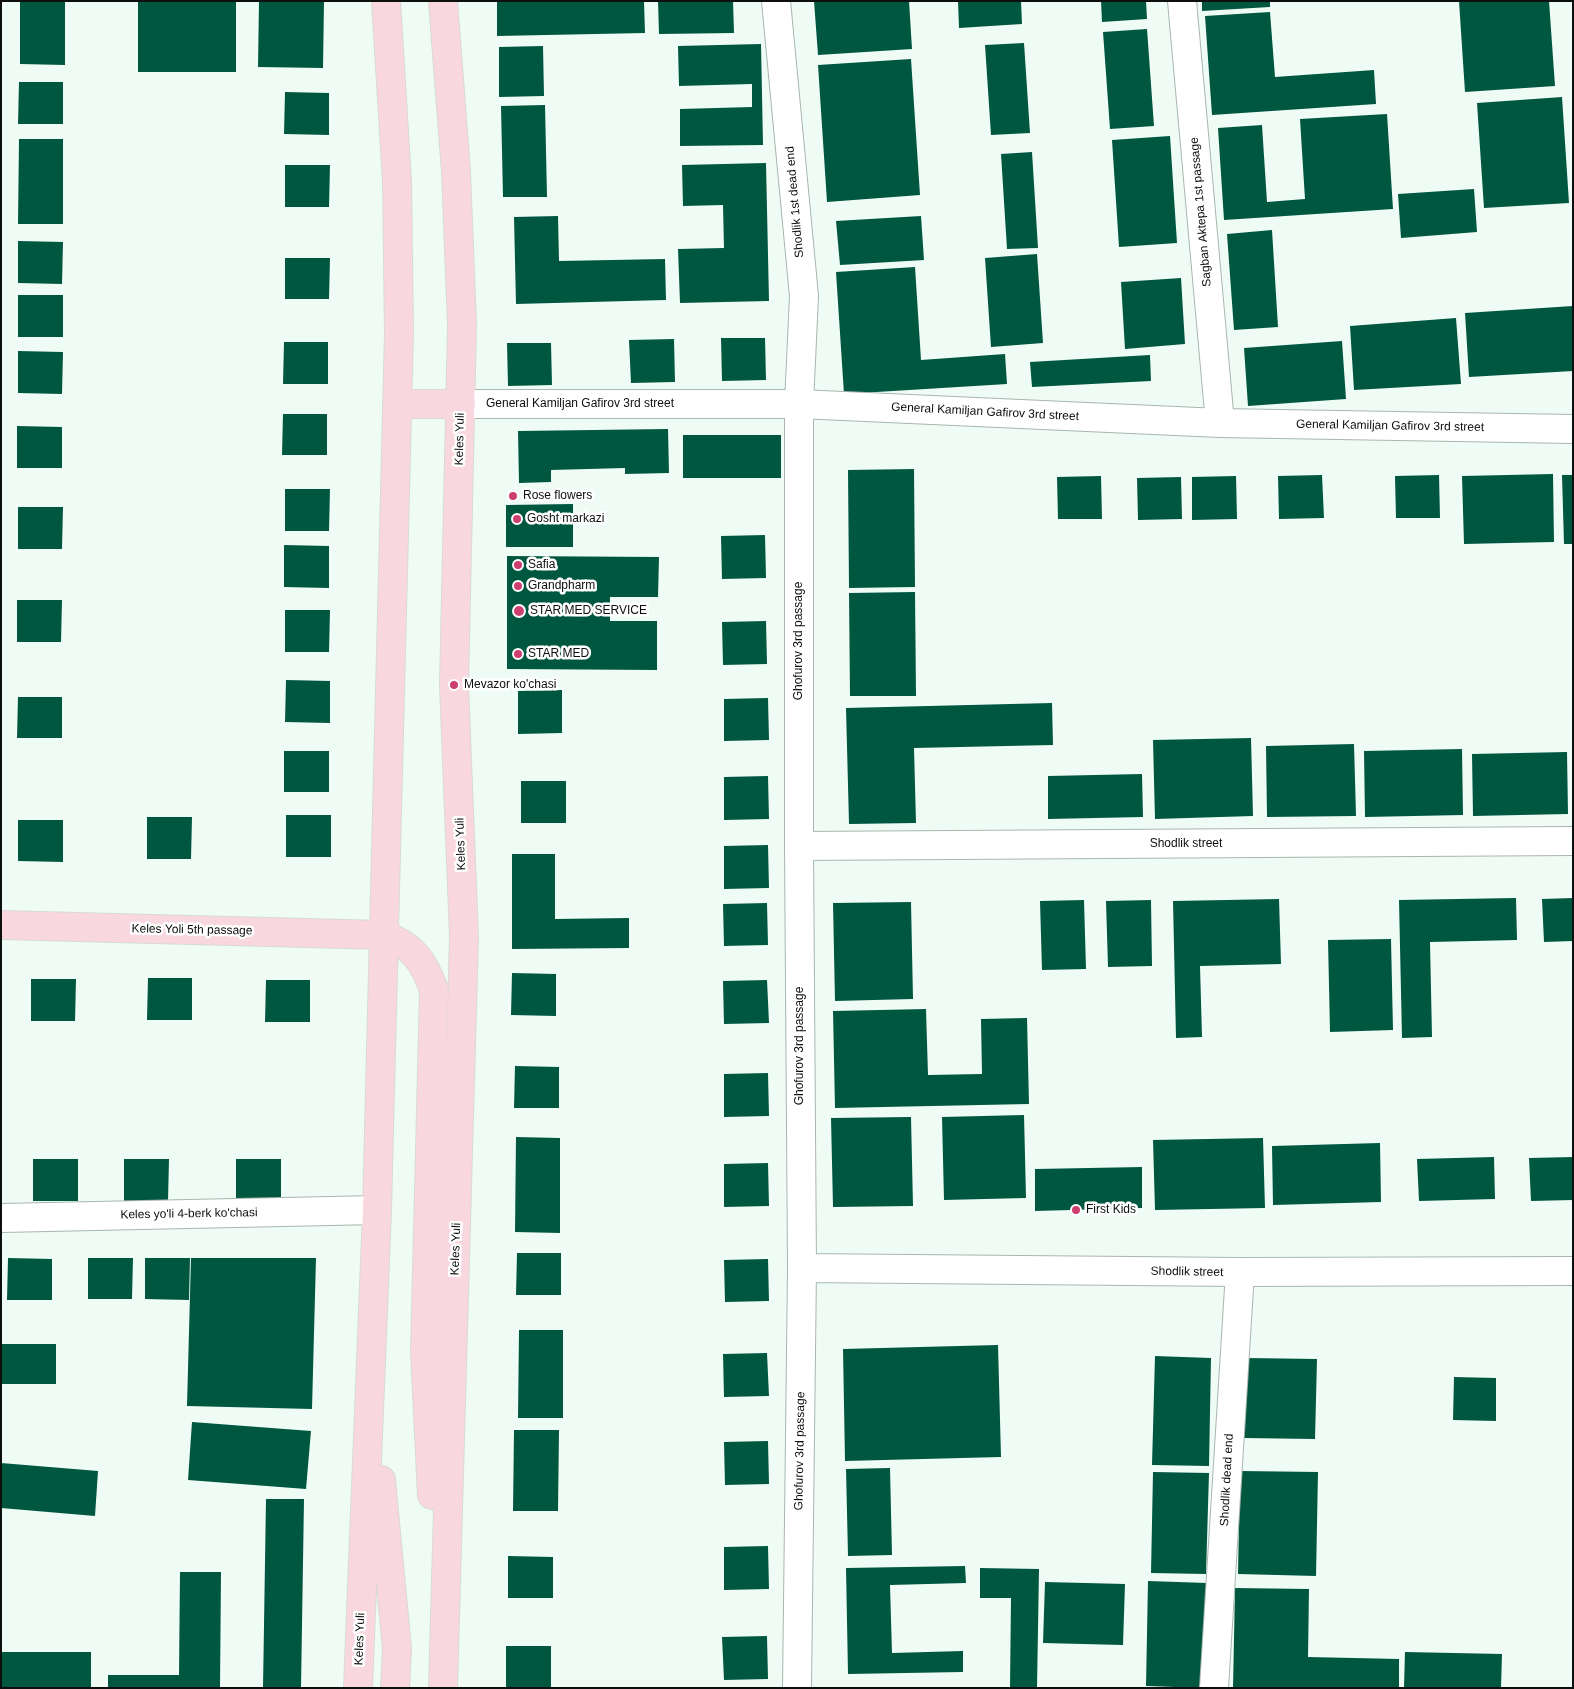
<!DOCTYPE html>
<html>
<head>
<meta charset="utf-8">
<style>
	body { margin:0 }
	#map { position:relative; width:1574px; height:1689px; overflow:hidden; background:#effcf6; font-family:Arial,sans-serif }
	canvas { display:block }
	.frame { position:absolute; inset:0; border:2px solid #0b0f0d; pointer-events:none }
</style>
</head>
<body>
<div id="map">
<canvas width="1574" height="1689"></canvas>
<div class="frame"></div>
</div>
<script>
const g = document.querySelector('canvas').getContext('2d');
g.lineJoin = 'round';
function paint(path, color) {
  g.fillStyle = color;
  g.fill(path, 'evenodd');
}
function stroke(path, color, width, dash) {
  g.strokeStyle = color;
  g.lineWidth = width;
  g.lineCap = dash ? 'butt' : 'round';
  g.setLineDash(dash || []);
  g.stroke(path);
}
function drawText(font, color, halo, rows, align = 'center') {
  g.font = font + ' Arial,sans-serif';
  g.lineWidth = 5;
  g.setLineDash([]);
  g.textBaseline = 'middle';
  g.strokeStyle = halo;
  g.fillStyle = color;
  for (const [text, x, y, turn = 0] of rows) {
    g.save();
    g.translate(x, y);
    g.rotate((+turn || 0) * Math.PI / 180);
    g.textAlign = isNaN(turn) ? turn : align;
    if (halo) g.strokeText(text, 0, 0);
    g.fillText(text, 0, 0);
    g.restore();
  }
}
paint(new Path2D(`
	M 20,1 L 65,1 L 65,65 L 20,64 Z
	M 138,1 L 236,1 L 236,72 L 138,72 Z
	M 259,1 L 324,1 L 323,68 L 258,67 Z
	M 497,1 L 644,1 L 645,33 L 497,36 Z
	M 658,1 L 733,1 L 734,33 L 659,34 Z
	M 814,1 L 909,1 L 912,49 L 818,55 Z
	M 958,1 L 1021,1 L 1022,24 L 959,28 Z
	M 1101,1 L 1146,1 L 1147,19 L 1102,22 Z
	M 1202,1 L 1270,1 L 1270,7 L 1202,11 Z
	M 1459,1 L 1549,1 L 1555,86 L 1465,92 Z
	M 1270,12 L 1275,77 L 1374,70 L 1376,104 L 1212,115 L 1205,16 Z
	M 1147,29 L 1154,126 L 1110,129 L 1103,32 Z
	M 1024,43 L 1030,133 L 991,135 L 985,45 Z
	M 761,44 L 763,145 L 680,146 L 680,109 L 752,107 L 752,84 L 679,86 L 678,46 Z
	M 543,46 L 544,96 L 499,97 L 499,47 Z
	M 911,59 L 920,195 L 827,202 L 818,65 Z
	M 19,82 L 63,82 L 63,124 L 18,124 Z
	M 285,92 L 329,93 L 329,135 L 284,134 Z
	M 1562,97 L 1569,203 L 1484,208 L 1477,103 Z
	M 545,105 L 547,197 L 503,197 L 501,106 Z
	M 1387,114 L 1393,209 L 1224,220 L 1218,128 L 1262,125 L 1267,202 L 1305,199 L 1300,119 Z
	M 1170,136 L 1177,243 L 1119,247 L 1112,140 Z
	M 19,139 L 63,139 L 63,224 L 18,224 Z
	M 1032,152 L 1038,248 L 1007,249 L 1001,154 Z
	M 766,163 L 769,301 L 680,303 L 678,249 L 724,248 L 723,205 L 683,206 L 682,165 Z
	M 285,165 L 330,165 L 329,207 L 285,207 Z
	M 1474,189 L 1477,232 L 1401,238 L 1398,194 Z
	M 558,216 L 559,261 L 665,259 L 666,300 L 516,304 L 514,217 Z
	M 921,216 L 924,260 L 840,265 L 836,221 Z
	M 1272,230 L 1278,327 L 1234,330 L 1227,234 Z
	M 18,241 L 63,242 L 62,284 L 18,283 Z
	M 1037,254 L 1043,343 L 991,347 L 985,258 Z
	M 285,258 L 330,258 L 329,299 L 285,299 Z
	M 915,267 L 921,360 L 1005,354 L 1007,384 L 844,394 L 836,272 Z
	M 1181,278 L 1185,344 L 1125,349 L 1121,282 Z
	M 18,295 L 63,295 L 63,337 L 18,337 Z
	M 1573,306 L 1573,371 L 1469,377 L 1465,313 Z
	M 1456,318 L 1461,384 L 1354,390 L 1350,326 Z
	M 721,338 L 765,338 L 766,380 L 722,381 Z
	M 674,339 L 675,382 L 631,383 L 629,340 Z
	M 1342,341 L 1346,399 L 1248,406 L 1244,348 Z
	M 284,342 L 328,342 L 328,384 L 283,384 Z
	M 507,343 L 551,343 L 552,385 L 508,386 Z
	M 18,351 L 63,352 L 62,394 L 18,393 Z
	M 1150,355 L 1151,381 L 1032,387 L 1030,362 Z
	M 283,414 L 327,414 L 327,455 L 282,455 Z
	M 17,426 L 62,427 L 62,468 L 17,468 Z
	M 668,429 L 669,473 L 625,474 L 625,468 L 551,470 L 551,482 L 519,483 L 518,431 Z
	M 683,435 L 781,435 L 781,478 L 683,478 Z
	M 914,469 L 915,587 L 849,588 L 848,470 Z
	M 1553,474 L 1554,542 L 1464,544 L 1462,476 Z
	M 1322,475 L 1324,518 L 1279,519 L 1278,476 Z
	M 1439,475 L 1440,518 L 1396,518 L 1395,476 Z
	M 1562,475 L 1573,475 L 1573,544 L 1564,544 Z
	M 1101,476 L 1102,519 L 1058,519 L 1057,477 Z
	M 1236,476 L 1237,519 L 1192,520 L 1192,477 Z
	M 1181,477 L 1182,519 L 1138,520 L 1137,478 Z
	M 285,489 L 330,489 L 329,531 L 285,531 Z
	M 573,504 L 573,547 L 506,547 L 506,505 Z
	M 18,507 L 63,507 L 62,549 L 18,549 Z
	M 765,535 L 766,578 L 722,579 L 721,536 Z
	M 284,545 L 329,546 L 329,588 L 284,587 Z
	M 507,556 L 659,557 L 658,597 L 610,597 L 610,621 L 657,621 L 657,670 L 507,669 Z
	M 915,592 L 916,696 L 850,696 L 849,593 Z
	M 17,600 L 62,600 L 61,642 L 17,642 Z
	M 285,610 L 330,610 L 329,652 L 285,652 Z
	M 766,621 L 767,664 L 723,665 L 722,622 Z
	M 286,680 L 330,681 L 330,723 L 285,722 Z
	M 562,690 L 562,733 L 518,734 L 518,691 Z
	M 18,697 L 62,697 L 62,738 L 17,738 Z
	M 768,698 L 769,740 L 724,741 L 724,699 Z
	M 1052,703 L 1053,745 L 914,748 L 916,823 L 849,824 L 846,708 Z
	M 1251,738 L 1253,816 L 1155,819 L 1153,740 Z
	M 1354,744 L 1356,816 L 1267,817 L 1266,746 Z
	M 1462,749 L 1463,815 L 1365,817 L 1364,751 Z
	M 284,751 L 329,751 L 329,792 L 284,792 Z
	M 1567,752 L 1568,814 L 1473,816 L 1472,754 Z
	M 1142,774 L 1143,817 L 1048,819 L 1048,776 Z
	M 768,776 L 769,819 L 724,820 L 724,777 Z
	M 521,781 L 566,781 L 566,823 L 521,823 Z
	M 286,815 L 331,815 L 331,857 L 286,857 Z
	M 147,817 L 192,817 L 191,859 L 147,859 Z
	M 18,820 L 63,820 L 63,862 L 18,861 Z
	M 768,845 L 769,888 L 724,889 L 724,846 Z
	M 512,854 L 555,854 L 555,919 L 629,918 L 629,948 L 512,949 Z
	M 1516,898 L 1517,940 L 1430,942 L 1432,1037 L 1402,1038 L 1399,900 Z
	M 1573,898 L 1573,941 L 1544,942 L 1542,899 Z
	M 1279,899 L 1281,964 L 1200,966 L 1202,1037 L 1176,1038 L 1173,901 Z
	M 1084,900 L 1086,969 L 1042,970 L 1040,901 Z
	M 1151,900 L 1152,966 L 1108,967 L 1106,901 Z
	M 911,902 L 913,999 L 835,1001 L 833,903 Z
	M 767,903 L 768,945 L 724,946 L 723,904 Z
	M 1391,939 L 1393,1030 L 1330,1032 L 1328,940 Z
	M 512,973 L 556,974 L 556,1016 L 511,1015 Z
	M 148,978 L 192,978 L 192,1020 L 147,1020 Z
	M 31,979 L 76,979 L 75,1021 L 31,1021 Z
	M 266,980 L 310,980 L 310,1022 L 265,1022 Z
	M 767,980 L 769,1023 L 724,1024 L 723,981 Z
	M 926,1009 L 928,1075 L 982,1074 L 981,1019 L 1027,1018 L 1029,1104 L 835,1108 L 833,1011 Z
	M 515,1066 L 559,1067 L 559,1108 L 514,1108 Z
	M 768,1073 L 769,1116 L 724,1117 L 724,1074 Z
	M 1024,1115 L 1026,1198 L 944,1200 L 942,1117 Z
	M 911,1117 L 913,1206 L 833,1207 L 831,1118 Z
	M 516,1137 L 560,1138 L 560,1233 L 515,1232 Z
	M 1263,1138 L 1265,1208 L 1155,1210 L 1153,1140 Z
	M 1380,1143 L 1381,1202 L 1273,1205 L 1272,1146 Z
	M 1494,1157 L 1495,1199 L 1419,1201 L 1417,1159 Z
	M 1573,1157 L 1573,1200 L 1531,1201 L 1529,1158 Z
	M 33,1159 L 78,1159 L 78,1201 L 33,1201 Z
	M 124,1159 L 169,1159 L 168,1201 L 124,1201 Z
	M 236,1159 L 281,1159 L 281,1201 L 236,1201 Z
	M 768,1163 L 769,1206 L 724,1207 L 724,1164 Z
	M 1142,1167 L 1142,1208 L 1035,1211 L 1035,1169 Z
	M 517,1253 L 561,1253 L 561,1295 L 516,1295 Z
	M 8,1258 L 52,1259 L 52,1300 L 7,1300 Z
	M 88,1258 L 133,1258 L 132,1299 L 88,1299 Z
	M 145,1258 L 190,1258 L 189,1300 L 145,1299 Z
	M 191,1258 L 316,1258 L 312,1409 L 187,1406 Z
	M 768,1259 L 769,1301 L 725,1302 L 724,1260 Z
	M 519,1330 L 563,1330 L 563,1418 L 518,1418 Z
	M 1,1344 L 56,1344 L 56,1384 L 1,1384 Z
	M 998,1345 L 1001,1457 L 845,1461 L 843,1349 Z
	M 767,1353 L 769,1396 L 724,1397 L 723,1354 Z
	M 1155,1356 L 1211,1358 L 1209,1466 L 1152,1465 Z
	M 1246,1358 L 1317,1359 L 1315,1439 L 1244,1438 Z
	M 1454,1377 L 1496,1378 L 1496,1421 L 1453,1420 Z
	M 192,1422 L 311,1431 L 306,1489 L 188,1480 Z
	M 514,1430 L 559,1430 L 558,1511 L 513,1511 Z
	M 768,1441 L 769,1484 L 725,1485 L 724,1442 Z
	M 1,1463 L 98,1471 L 95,1516 L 1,1508 Z
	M 890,1468 L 892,1555 L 848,1556 L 846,1469 Z
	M 1240,1471 L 1318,1472 L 1316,1576 L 1238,1574 Z
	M 1153,1472 L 1209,1473 L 1206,1574 L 1151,1573 Z
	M 266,1499 L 304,1499 L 301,1688 L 263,1688 Z
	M 768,1546 L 769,1589 L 724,1590 L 724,1547 Z
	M 508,1556 L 553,1557 L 553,1598 L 508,1598 Z
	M 965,1566 L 966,1583 L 890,1585 L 892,1653 L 963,1651 L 963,1672 L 848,1674 L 846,1568 Z
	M 980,1568 L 1039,1569 L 1037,1688 L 1010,1688 L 1011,1598 L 980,1598 Z
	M 180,1572 L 221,1572 L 220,1688 L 108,1688 L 108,1675 L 179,1675 Z
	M 1148,1581 L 1207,1583 L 1205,1688 L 1146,1686 Z
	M 1045,1582 L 1125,1584 L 1123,1645 L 1043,1643 Z
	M 1235,1588 L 1309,1589 L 1308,1657 L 1399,1659 L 1399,1688 L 1233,1688 Z
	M 767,1636 L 768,1679 L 724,1680 L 722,1637 Z
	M 506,1646 L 551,1646 L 551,1688 L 506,1688 Z
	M 1,1652 L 91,1652 L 91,1688 L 1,1688 Z
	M 1405,1652 L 1502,1654 L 1501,1688 L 1404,1688 Z`), '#00573f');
const minor = new Path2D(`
	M 776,1 L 804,296 L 799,404 L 799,846 L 802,1268 L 797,1688
	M 1182,1 L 1220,423
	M 461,404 L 799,404 L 1220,423 L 1573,429
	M 799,846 L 1573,841
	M 1,1218 L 377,1210
	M 802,1268 L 1240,1272 L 1573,1271
	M 1214,1688 L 1240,1272`);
const major = new Path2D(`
	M 443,1 L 456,171 L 462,325 L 454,685 L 464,937 L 443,1688
	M 397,404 L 461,404
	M 1,925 L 383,935 C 413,945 424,962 434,990 L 425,1352 L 432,1495
	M 381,1480 L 397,1649 L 395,1688
	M 358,1688 L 377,1210 L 399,333 L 397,181 L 386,1`);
stroke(minor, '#a9b6b0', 30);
stroke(major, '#d8d9d8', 30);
stroke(minor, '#fff', 28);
stroke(major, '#f9d7de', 28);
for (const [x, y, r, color] of [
	[513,496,5,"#cd3f6e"],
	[517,519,5,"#cd3f6e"],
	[518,565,5,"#cd3f6e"],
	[518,586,5,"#cd3f6e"],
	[519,611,6,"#cd3f6e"],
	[518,654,5,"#cd3f6e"],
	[454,685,5,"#cd3f6e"],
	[1076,1210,5,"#cd3f6e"]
]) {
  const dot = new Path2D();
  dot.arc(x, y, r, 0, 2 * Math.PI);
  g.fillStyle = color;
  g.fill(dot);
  stroke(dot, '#fff', 2);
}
drawText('12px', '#0b0f0d', '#fff', [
	["Shodlik 1st dead end",795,202,-95],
	["Sagban Aktepa 1st passage",1201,212,-95],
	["General Kamiljan Gafirov 3rd street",580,404],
	["General Kamiljan Gafirov 3rd street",985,412,3],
	["General Kamiljan Gafirov 3rd street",1390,426,1],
	["Keles Yuli",460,439,-89],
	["Ghofurov 3rd passage",799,641,-90],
	["Keles Yuli",461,844,-92],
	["Shodlik street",1186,844],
	["Keles Yoli 5th passage",192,930,1],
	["Ghofurov 3rd passage",800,1046,-90],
	["Keles yo'li 4-berk ko'chasi",189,1214,-1],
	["Keles Yuli",456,1249,-88],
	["Shodlik street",1187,1272,1],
	["Ghofurov 3rd passage",800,1451,-89],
	["Shodlik dead end",1227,1480,-87],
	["Keles Yuli",360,1639,-88]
]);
drawText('12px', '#0b0f0d', '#fff', [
	["Rose flowers",523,496],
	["Gosht markazi",527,519],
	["Safia",528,565],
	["Grandpharm",528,586],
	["STAR MED SERVICE",530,611],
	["STAR MED",528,654],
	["Mevazor ko'chasi",464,685],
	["First Kids",1086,1210]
], 'left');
</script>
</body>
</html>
